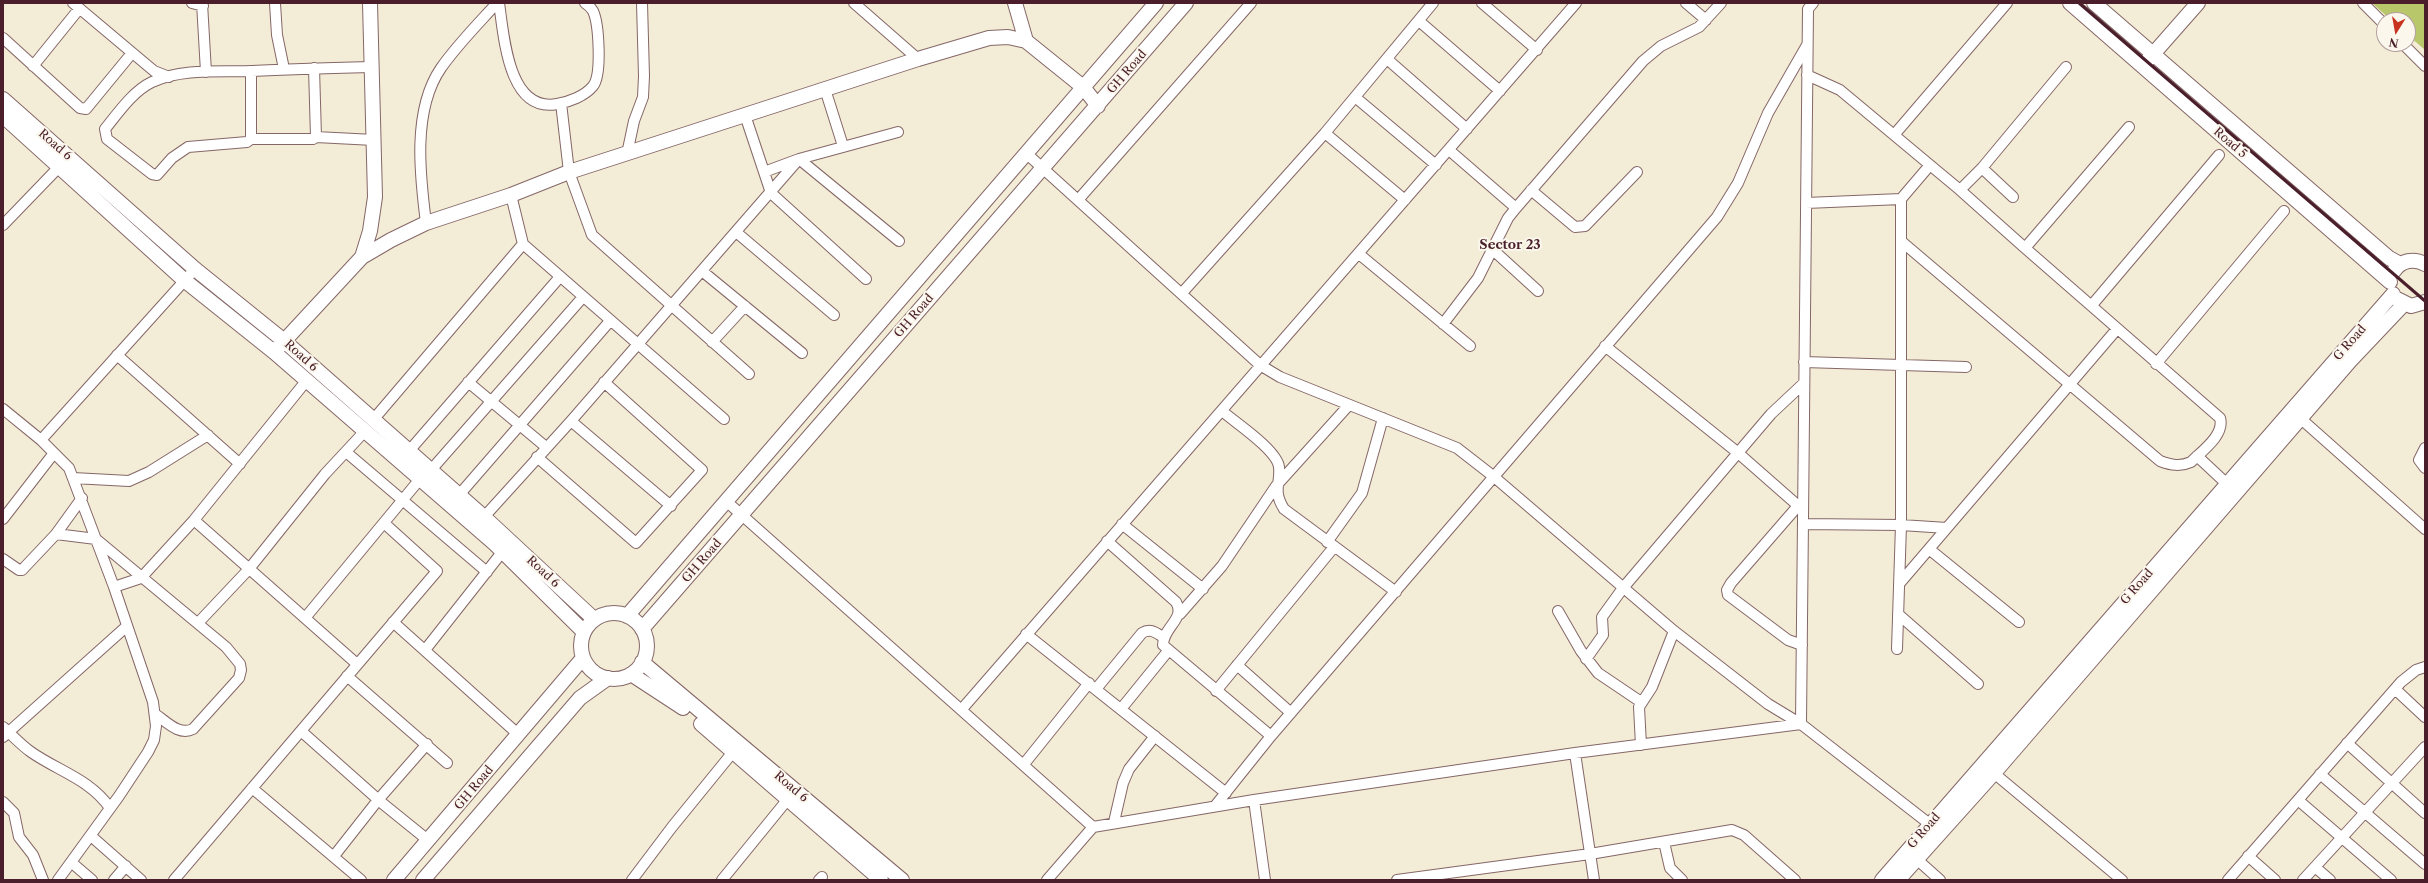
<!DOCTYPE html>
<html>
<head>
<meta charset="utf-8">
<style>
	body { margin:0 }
	#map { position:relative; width:2428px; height:883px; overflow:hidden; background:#f3ecd6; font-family:"Libre Caslon Text",serif }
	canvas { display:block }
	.frame { position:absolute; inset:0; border:4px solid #4a1f2b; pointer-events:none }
	.north { position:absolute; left:2376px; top:12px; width:40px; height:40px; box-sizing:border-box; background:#fbf7ec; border:1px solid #b4a19f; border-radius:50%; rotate:191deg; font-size:11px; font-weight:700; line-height:16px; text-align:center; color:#4a1f2b }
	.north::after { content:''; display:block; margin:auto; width:14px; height:18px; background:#c8321e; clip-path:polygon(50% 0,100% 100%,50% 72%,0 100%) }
</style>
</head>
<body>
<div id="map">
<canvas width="2428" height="883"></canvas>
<div class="frame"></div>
<div class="north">N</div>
</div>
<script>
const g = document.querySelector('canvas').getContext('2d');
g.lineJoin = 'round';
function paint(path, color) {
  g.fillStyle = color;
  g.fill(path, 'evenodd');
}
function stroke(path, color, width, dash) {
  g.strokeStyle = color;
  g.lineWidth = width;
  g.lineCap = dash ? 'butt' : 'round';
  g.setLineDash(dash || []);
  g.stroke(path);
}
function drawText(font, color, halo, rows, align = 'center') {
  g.font = font + ' "Libre Caslon Text",serif';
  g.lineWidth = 4;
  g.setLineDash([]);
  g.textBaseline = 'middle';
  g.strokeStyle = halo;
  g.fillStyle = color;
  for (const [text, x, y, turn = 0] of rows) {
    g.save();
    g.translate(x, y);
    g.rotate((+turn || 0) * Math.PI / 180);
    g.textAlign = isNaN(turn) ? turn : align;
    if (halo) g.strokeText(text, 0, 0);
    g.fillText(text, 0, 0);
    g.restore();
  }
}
paint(new Path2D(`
	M 2372,3 L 2425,3 L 2425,50 L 2408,35 L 2408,20 L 2391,20 Z`), '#b8c76a');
const street = new Path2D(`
	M 73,3 L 154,71 L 169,77
	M 192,3 L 203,6
	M 202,3 L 206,72
	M 275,3 L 277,35 L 284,69
	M 499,3 C 504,36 508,113 557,104 C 569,102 585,96 593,86 C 602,75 599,24 593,11 C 591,7 588,5 585,3
	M 854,3 L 918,59
	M 1482,3 L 1537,50
	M 1686,3 L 1706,20
	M 2363,3 L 2384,24
	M 1419,21 L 1500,91
	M 3,38 L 80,108 L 86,109 L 132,53
	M 2403,44 L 2425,66
	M 1387,59 L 1467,129
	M 33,66 L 79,9
	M 251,71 L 251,139 L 247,142 L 188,147 L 172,158 L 157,175 L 152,174 L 107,139 L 105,129 C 118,113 133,91 152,82 C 182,68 220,72 252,71 C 292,69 331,68 371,67
	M 1807,75 L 1840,90 L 1960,190
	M 825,89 L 843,146
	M 1355,97 L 1436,165
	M 561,103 L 569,172 L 592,235 L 749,374
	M 745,115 L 771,193 L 866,279
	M 1894,135 L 2007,3
	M 316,137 L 374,140
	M 251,139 L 313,139 L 316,137 L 314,68
	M 1449,150 L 1516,208
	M 627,154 L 634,121 L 643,97 L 644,76 L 642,3
	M 1027,154 L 1260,365 L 1280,377 L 1457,448 L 1493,476 L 1674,631 L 1768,704 L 1801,724 L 1936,829
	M 1930,165 L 1901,199 L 1901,241 L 2160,461 C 2171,465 2180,467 2191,462 C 2202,451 2225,435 2220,418 L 2025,248 L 2129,127
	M 1982,168 L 2013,197
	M 764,172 L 799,159 L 899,241
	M 1531,190 L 1575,227 L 1585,226 L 1637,172
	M 511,195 L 523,244 L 724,419
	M 1078,200 L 1251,3
	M 1405,200 L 1325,133 L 1433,3
	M 1806,203 L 1901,199
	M 426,223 C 420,176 412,110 441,68 C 457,45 478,24 497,3
	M 3,225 L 59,167
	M 736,232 L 834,315
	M 2025,248 L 1960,190 L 1982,168 L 2066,67
	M 1492,249 L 1538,291
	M 1359,254 L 1470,346
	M 702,271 L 802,353
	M 1182,293 L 1325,133
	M 2092,305 L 2219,155
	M 1443,324 L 1478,278 L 1508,218 L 1516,208 L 1643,61 L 1661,46 L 1699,27 L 1721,3
	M 712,342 L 745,306
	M 1605,346 L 1737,452 L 1803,510
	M 117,355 L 240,464
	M 1804,362 L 1966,367
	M 2156,364 L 2284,211
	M 468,382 L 546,447
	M 3,409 L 41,440 L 69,468 L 114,587 L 153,702 L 156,726 L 154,740 L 148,752 L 119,796 L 58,880
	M 1222,411 C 1236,423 1277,450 1279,467 C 1281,483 1272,490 1284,509 L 1396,592
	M 2300,418 L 2425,529
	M 373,420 L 523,244
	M 571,421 L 671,506
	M 41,440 L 195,269
	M 2425,448 L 2419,460 L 2425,468
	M 409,451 L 559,278
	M 346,452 L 487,572
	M 2197,456 L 2227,484
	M 537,457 L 636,543 L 702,470 L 604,382
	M 431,470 L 583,297
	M 73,478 L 129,481 L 149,472 L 208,435
	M 459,495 L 610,321
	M 726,501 L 1093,827 L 1047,880
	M 1797,507 L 1731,583 L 1727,590 L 1728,595 L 1788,640 L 1802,645
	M 484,517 L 571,421 L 799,159 L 898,132
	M 3,519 L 54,453
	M 194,520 L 357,664
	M 1122,524 L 1203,589
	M 1803,524 L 1901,525 L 1947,528
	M 56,534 L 82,498
	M 1107,541 L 1176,602 C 1186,619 1163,627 1163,645 L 1271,736
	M 1327,542 L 1362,493 L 1383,418
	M 1929,549 L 2019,622
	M 3,559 L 19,570 L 22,570 L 56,534 L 96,539 L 226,647 L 240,664 L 241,670 L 239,678 L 193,729 C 179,736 167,722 155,714
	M 1899,584 L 2117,329
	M 114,587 L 141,578 L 194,520 L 307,380
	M 1558,611 L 1581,651 L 1598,673 L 1641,702
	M 1180,614 L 1222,566 L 1276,486 L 1349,405
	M 1898,614 L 1978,684
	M 305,618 L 420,479
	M 393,622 L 519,735
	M 198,623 L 249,569 L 325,474 L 365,431
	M 1026,634 L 1226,793
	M 1897,649 L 1901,525 L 1901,241
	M 425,650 L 503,551
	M 1586,659 L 1603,635 L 1602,617 L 1623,588 L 1771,414 L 1804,383
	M 1237,665 L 1291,713
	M 347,676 L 447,763
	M 1096,689 L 1142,633 C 1150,628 1155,632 1163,637
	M 2395,689 L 2425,717
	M 1216,691 L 1334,547
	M 962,709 L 1576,3
	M 1121,709 L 1168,651
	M 3,727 C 12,735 21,745 31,752 C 58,771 90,779 110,808
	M 301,731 L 382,803 L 429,841
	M 3,737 L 127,626
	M 2347,743 L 2425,813
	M 1641,745 L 1639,707 L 1652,687 L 1674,631
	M 1575,753 L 1594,880
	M 1024,764 L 1089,683
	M 1989,769 L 2122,880
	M 2320,774 L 2425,864
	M 252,788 L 361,880
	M 1254,800 L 1265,880
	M 2298,800 L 2391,880
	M 3,802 L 14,813 L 19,837 L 33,855 L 43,880
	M 1215,806 L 1271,736 L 1717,217 L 1738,183 L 1768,113 L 1807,45
	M 1114,822 L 1123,783 L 1129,769 L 1155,736
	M 1093,827 L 1254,800 L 1575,753 L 1801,724 L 1808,9 L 1813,3
	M 91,836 L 141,880
	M 1664,842 L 1670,868 L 1682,880
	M 1912,855 L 1940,880
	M 334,856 L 378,800 L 427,744
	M 2248,856 L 2275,880
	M 71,862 L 92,880
	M 2315,867 L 2330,880
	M 114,880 L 126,866
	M 174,880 L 437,571 L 384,523
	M 632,880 L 672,827 L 733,752
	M 722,880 L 788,799
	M 819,880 L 822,877
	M 1397,880 L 1590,854 L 1732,830 L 1744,835 L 1795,880
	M 2228,880 L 2401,682 L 2416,670 L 2425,667
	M 2303,880 L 2425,747`);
const secondary = new Path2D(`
	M 1015,3 L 1026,41
	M 2070,3 L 2390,282
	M 2094,3 L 2389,258 L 2400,264
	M 2147,61 L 2198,3
	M 3,99 L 195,269 L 283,340 L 484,517 L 594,619
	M 3,116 L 184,280 L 274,352 L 495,544 L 584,632
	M 362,257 L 370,231 L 375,197 L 370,3
	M 2394,271 C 2401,260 2414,258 2425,264
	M 2397,299 L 2411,306 L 2425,302
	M 274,352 L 362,257 L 391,240 L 426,223 L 511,195 L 569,172 L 918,59 L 989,38 L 1008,37 L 1026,41 L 1083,87 L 1098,106
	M581 646a33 33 0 1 1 66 0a33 33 0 1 1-66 0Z
	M 627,616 L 1156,3
	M 642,629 L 1186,3
	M 642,662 L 902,880
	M 631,674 L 683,708
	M 701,724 L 881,880
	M 394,880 L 583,658
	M 423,880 L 580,698 L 608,678
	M 1882,880 L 2393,294
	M 1898,880 L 1994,773 L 2350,361 L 2404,304`);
stroke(street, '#856767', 12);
stroke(secondary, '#856767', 16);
stroke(street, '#fff', 10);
stroke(secondary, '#fff', 14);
stroke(new Path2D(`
	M 2079,3 L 2425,301`), '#4a1f2b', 3);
drawText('12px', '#4a1f2b', '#fbf7ec', [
	["GH Road",1127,72,-49],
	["Road 5",2230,143,41],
	["Road 6",55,145,41],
	["GH Road",914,316,-49],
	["G Road",2350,343,-49],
	["Road 6",301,356,42],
	["GH Road",702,561,-49],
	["Road 6",543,572,43],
	["G Road",2137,587,-49],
	["Road 6",791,787,40],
	["GH Road",474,788,-50],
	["G Road",1924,831,-49]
]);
drawText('bold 13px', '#4a1f2b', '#fbf7ec', [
	["Sector 23",1510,245]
]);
</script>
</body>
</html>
